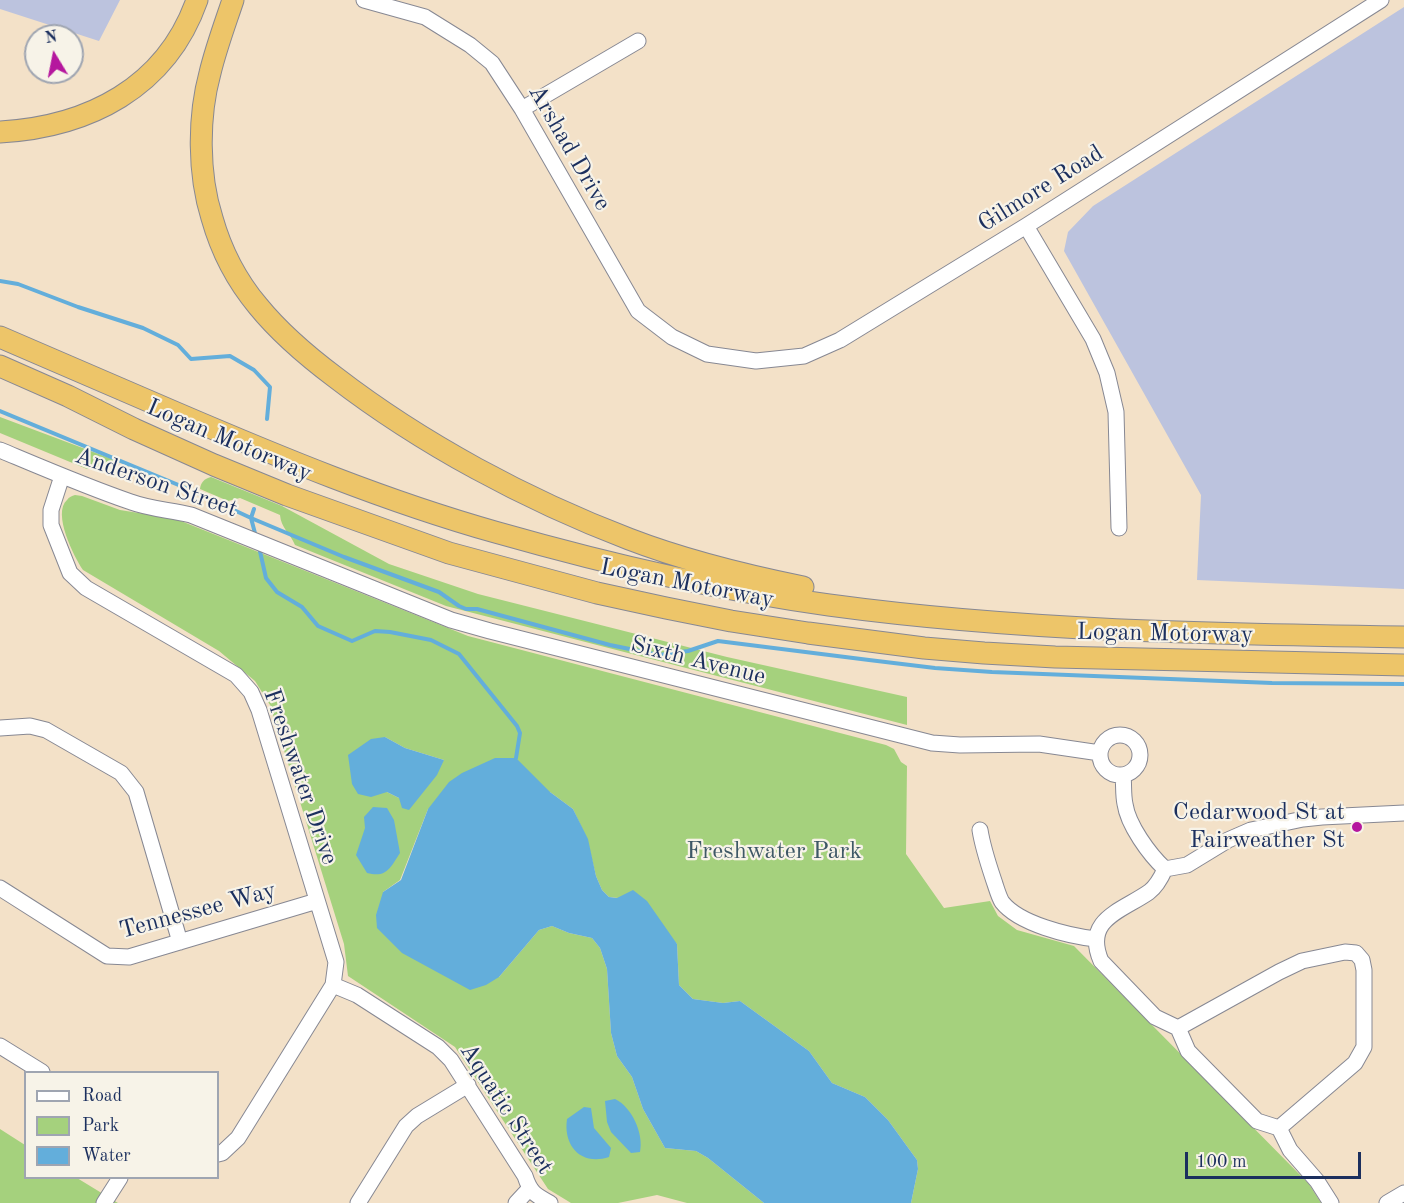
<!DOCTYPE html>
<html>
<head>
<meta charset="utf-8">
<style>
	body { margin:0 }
	#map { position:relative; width:1404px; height:1203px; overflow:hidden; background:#f3e1c8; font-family:"Old Standard TT",serif }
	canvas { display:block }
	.legend { position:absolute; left:24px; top:1071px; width:195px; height:108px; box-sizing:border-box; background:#f7f3e8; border:2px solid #9fa5b1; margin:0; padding:8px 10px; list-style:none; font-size:18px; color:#1b2f5e }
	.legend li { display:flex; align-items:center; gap:12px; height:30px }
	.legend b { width:30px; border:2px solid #9fa5b1 }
	.north { position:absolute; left:24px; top:24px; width:60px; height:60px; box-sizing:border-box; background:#f7f3e8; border:2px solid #9fa5b1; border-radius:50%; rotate:350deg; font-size:16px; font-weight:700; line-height:24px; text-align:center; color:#1b2f5e }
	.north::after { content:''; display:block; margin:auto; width:21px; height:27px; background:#b5179e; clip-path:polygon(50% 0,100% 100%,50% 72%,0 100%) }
	.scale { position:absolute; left:1185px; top:1152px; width:176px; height:27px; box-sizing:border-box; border:3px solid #1b2f5e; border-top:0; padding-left:8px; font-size:18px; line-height:21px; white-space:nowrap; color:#1b2f5e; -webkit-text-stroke:4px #f7f3e8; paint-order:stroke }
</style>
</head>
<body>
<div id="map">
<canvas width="1404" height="1203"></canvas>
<ul class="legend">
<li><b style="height:8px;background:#fff"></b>Road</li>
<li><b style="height:16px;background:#a5d17d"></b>Park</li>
<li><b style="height:16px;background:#63aedb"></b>Water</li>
</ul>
<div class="north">N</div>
<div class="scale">100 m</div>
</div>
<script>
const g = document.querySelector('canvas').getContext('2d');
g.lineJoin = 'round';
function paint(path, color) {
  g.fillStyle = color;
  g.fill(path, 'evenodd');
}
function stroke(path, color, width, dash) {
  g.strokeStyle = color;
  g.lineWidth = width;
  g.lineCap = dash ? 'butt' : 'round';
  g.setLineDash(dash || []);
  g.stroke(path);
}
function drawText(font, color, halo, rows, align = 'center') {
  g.font = font + ' "Old Standard TT",serif';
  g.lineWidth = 4.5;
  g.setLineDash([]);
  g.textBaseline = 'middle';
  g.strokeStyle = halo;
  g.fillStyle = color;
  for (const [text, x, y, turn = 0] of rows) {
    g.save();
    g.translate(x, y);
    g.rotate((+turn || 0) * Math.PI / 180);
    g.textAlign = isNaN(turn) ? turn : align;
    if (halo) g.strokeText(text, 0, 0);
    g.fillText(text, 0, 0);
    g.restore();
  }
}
paint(new Path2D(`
	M 0,0 L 120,0 L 99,41 L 0,9 Z
	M 1404,7 L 1404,589 L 1197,580 L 1201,495 L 1064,251 L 1068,232 L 1093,206 Z`), '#bcc3de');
paint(new Path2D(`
	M 0,417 L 112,459 L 114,461 L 102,469 L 87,469 L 0,433 Z
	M 211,477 L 282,506 L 389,564 L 478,594 L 727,657 L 907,697 L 907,725 L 446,606 L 295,545 C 290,533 281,528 280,515 L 240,498 L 228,501 L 200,489 C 201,482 204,479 211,477 Z
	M 75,495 L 82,496 L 120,510 L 176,519 L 468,636 L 886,745 L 894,749 L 901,762 L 907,766 L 906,854 L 944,908 L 990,901 L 998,916 L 1017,930 L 1074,946 L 1309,1184 L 1321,1203 L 911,1203 L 918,1169 L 917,1160 L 888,1120 L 865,1097 L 832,1083 L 809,1051 L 740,1001 L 723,1003 L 693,999 L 679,985 L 677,944 L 618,898 L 609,897 L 602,890 L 596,876 L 587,839 L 573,809 L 550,792 L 428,809 L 400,880 L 383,892 L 499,977 L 539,930 L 552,926 L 569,933 L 592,938 L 600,948 L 607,969 L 611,1033 L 617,1056 L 632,1077 L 643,1109 L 665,1148 L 696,1151 L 708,1158 L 764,1203 L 687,1203 L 657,1195 L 618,1203 L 571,1203 L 548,1189 L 455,1047 L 348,976 L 344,944 L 270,705 L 255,681 L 219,651 L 83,570 C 74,557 52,513 67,500 C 69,497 72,496 75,495 ZM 385,737 L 405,748 L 444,760 L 399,798 L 387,792 Z
	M 0,1129 L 25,1145 L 26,1178 L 77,1178 L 118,1203 L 0,1203 Z`), '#a5d17d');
paint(new Path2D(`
	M 385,737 L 405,748 L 444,760 L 437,775 L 409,810 L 402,808 L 399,798 L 387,792 L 371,797 L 358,794 L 352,784 L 348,755 L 371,739 Z
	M 495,758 L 516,758 L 550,792 L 573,809 L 588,839 L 596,876 L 602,890 L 609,897 L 617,898 L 633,890 L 647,901 L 677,944 L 679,985 L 693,999 L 723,1003 L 740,1001 L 809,1051 L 832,1083 L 865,1097 L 888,1120 L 917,1160 L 918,1169 L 911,1203 L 764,1203 L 708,1158 L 696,1151 L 665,1148 L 643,1109 L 632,1077 L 617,1056 L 611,1033 L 607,969 L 600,948 L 592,938 L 569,933 L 552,926 L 539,930 L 499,977 L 486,985 L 470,990 L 402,953 L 377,928 L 376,915 L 383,892 L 401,880 L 428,809 L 449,782 L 462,773 Z
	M 373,807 L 387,808 L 394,820 L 400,853 C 390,868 387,878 367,873 L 356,855 L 365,828 L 364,817 Z
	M 615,1099 C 632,1107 644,1134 640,1152 L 631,1153 L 611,1132 L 607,1122 L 605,1101 Z
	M 584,1107 L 591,1108 L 594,1128 L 611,1148 L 609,1157 C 581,1166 563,1146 567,1119 Z`), '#63aedb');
stroke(new Path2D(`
	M 0,281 L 18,284 L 78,307 L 143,328 L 178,345 L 191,359 L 230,356 L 254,370 L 270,387 L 267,419
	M 0,411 L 193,491 L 251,518 L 344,557 L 439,592 L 459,606 L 466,609 L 477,609 L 610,645 L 659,655 L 688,651 L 718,641 L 869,660 L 935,668 L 992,672 L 1272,683 L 1404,684
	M 254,509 L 251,518 L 256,537
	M 259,547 L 266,578 L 277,592 L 302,607 L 318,626 L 352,641 L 375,631 L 390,632 L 431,640 L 459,654 L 517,726 L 520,733 L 516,758`), '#63aedb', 4);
const minor = new Path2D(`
	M 364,0 L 425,17 L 470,45 L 492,63 L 522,109 L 638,311 L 672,337 L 707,354 L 756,361 L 804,356 L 840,340 L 1026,226 L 1381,0
	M 522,109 L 638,41
	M 1026,226 L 1093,339 L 1107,373 L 1116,412 L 1119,528
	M 0,450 C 43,468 87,487 131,502 C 150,509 171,510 191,515 L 451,620 L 490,631 L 932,743 L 960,745 L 1039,744 L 1100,753
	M 62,476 L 51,510 L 51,525 L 70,573 L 86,588 L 236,675 L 251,692 L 259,710 L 336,962 L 333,985 L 238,1138 L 222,1153 L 218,1154
	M 0,728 L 30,726 L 46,730 L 121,773 L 136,792 L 180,942
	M1100 755a20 20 0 1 1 40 0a20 20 0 1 1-40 0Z
	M 1123,775 C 1124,785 1123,795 1125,804 C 1128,825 1149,854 1165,869
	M 980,830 C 983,849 989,866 995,884 C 997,890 999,897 1002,902 C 1019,924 1069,936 1096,939
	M 1165,869 C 1161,878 1157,886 1149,892 C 1122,911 1083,919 1101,961 L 1155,1017 L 1178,1028 L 1188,1051 L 1257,1121 L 1279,1128 L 1290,1150 L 1317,1181 L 1331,1203
	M 1165,869 L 1187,865 L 1228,840 L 1251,830 L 1303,819 L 1322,817 L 1404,813
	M 0,888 L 107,956 L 129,957 L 317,901
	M 333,985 L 357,995 L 438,1047 L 451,1060 L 525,1176 C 530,1192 535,1195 550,1203
	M 1178,1028 L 1279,972 L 1302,961 L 1345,952 L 1356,953 L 1362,960 L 1364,970 L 1364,1047 L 1355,1063 L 1279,1128
	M 0,1046 L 42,1072
	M 104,1203 L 120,1178
	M 358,1203 L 406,1126 L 417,1116 L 468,1085
	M 516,1203 L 529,1189
	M 1387,1203 L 1404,1193`);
const highway = new Path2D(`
	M 233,0 C 225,24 216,48 210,73 C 198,117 198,174 212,218 C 221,250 237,281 258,306 C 280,333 307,356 335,377 C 422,444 527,500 629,539 C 686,561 744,575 803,587
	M 0,132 C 88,127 166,88 197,0
	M 0,337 C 58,362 116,387 174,412 C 279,457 385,501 495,532 C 604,563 716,590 829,605 C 1020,631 1212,634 1404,637
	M 0,366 L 68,396 L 134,429 L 214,465 L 287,495 L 449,553 L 597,593 L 666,608 L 731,621 L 808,633 L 924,648 L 984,653 L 1055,657 L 1404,665`);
stroke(minor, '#878893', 17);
stroke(highway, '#878893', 23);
stroke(minor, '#fff', 15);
stroke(highway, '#edc569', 21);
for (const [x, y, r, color] of [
	[1357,827,6,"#b5179e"]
]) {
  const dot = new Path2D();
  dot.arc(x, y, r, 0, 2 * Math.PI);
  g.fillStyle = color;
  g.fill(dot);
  stroke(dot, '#f7f3e8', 2);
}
drawText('24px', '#1b2f5e', '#f7f3e8', [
	["Arshad Drive",569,148,60],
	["Gilmore Road",1041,189,-32],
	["Logan Motorway",229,441,23],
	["Anderson Street",156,483,19],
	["Logan Motorway",687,584,11],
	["Logan Motorway",1165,634,1],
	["Sixth Avenue",698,661,14],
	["Freshwater Drive",300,777,71],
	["Tennessee Way",198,911,-15],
	["Aquatic Street",506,1109,57]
]);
drawText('24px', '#1b2f5e', '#f7f3e8', [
	["Cedarwood St at",1345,813],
	["Fairweather St",1345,841]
], 'right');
drawText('24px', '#3e5866', '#f7f3e8', [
	["Freshwater Park",774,852]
]);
</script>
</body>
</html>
